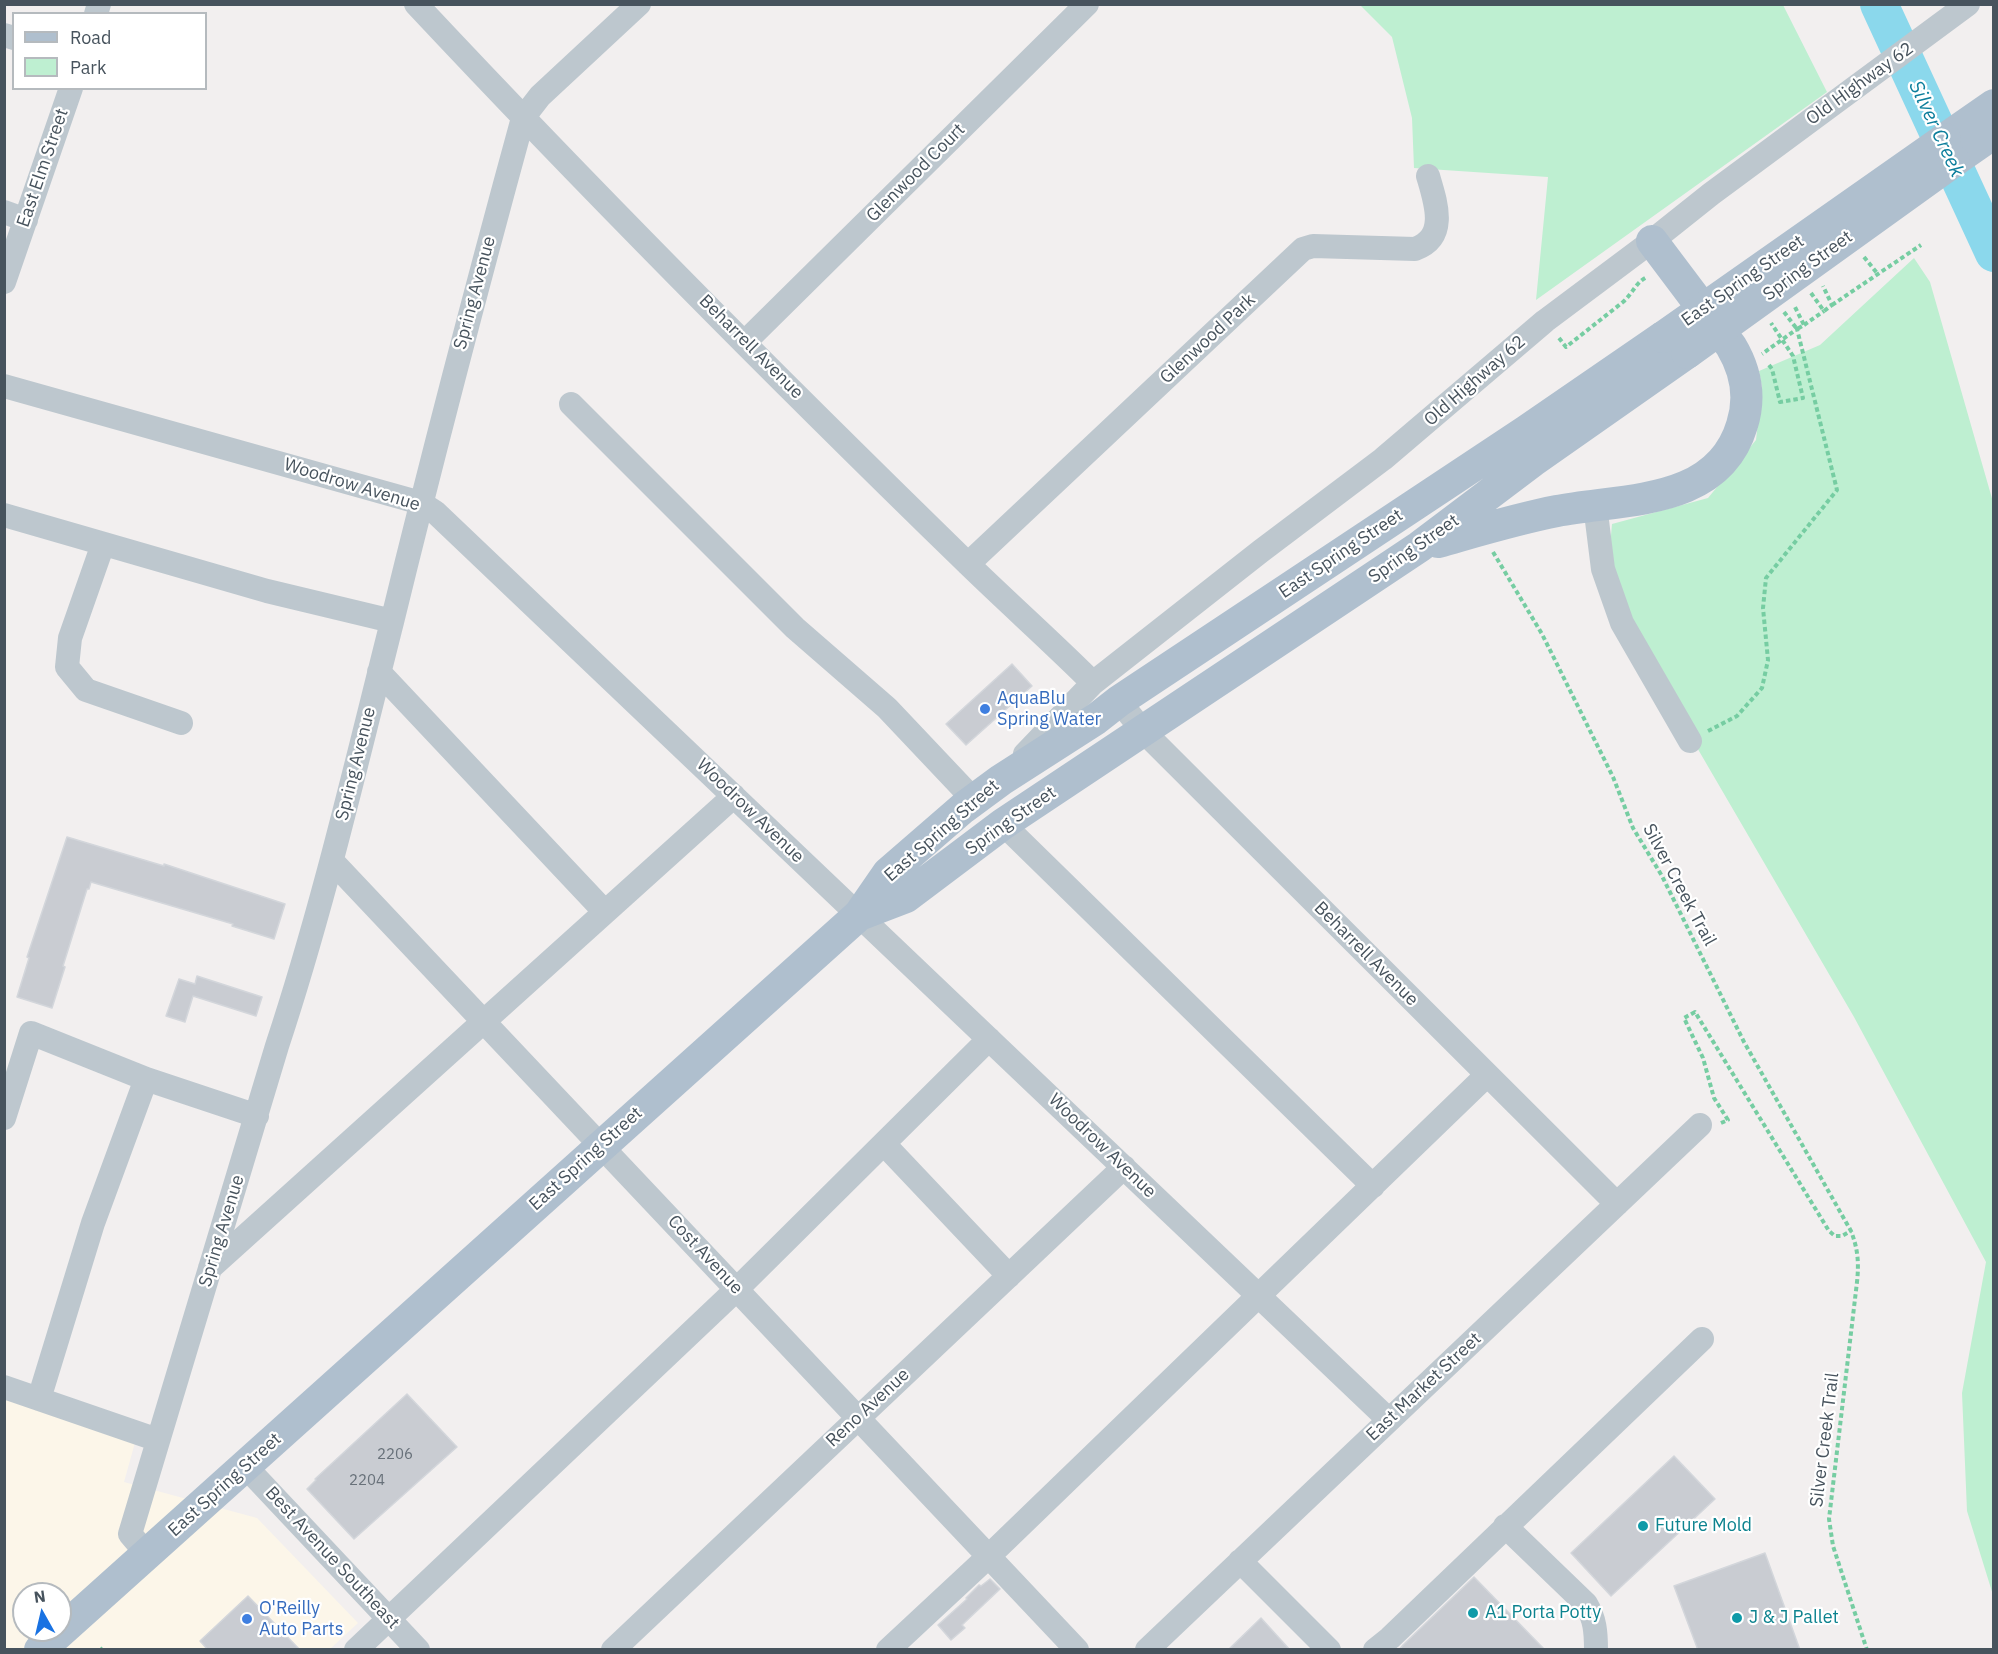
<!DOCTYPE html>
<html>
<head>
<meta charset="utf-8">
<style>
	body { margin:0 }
	#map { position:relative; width:1998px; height:1654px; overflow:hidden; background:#f2efef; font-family:"IBM Plex Sans",sans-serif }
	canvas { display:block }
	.frame { position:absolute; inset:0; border:6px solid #47535d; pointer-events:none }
	.legend { position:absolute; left:12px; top:12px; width:195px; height:78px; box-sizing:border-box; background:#fff; border:2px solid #b5babe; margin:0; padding:8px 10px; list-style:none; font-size:18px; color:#47535d }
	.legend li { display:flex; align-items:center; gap:12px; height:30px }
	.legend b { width:30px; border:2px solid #b5babe }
	.north { position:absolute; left:12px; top:1582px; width:60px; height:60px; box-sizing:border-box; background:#fff; border:2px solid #b5babe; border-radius:50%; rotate:352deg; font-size:16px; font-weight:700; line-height:24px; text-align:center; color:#47535d }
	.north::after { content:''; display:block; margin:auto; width:21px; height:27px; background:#1972e2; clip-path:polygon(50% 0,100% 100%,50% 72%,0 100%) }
</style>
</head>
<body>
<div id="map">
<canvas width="1998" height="1654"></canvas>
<div class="frame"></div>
<ul class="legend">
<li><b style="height:8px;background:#afbfce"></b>Road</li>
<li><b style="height:16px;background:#beefd1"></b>Park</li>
</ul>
<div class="north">N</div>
</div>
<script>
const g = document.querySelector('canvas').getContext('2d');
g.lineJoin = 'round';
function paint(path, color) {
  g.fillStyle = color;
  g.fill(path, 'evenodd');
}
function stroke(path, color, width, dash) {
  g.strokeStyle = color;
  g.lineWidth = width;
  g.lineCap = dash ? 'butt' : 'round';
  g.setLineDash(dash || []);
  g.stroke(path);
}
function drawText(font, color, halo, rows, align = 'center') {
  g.font = font + ' "IBM Plex Sans",sans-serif';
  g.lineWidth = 4.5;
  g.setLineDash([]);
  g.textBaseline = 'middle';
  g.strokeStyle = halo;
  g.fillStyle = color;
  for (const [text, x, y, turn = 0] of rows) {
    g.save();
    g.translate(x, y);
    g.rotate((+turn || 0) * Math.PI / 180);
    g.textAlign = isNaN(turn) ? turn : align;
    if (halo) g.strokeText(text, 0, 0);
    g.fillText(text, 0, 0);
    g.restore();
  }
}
paint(new Path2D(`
	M 4,1397 L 136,1439 L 124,1482 L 257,1518 L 358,1623 L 330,1649 L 5,1649 ZM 24,1594 L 60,1594 L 60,1630 L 24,1630 Z`), '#fcf6e9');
paint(new Path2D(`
	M 1360,5 L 1783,5 L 1827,92 L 1536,300 L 1548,177 L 1414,168 L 1412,118 L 1392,37 Z
	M 1914,258 L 1930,282 L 1993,502 L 1993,1595 L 1967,1511 L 1962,1393 L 1986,1262 L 1854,1017 L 1699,751 L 1639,639 L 1609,558 L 1612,524 L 1708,498 L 1756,440 L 1762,387 L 1759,371 L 1820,345 Z`), '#beefd1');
stroke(new Path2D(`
	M 1879,4 L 1994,253`), '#8bd8ec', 38);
const building = new Path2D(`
	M 1012,664 L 1032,686 L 966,745 L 946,724 Z
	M 67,837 L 164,866 L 164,864 L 285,904 L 274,939 L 232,926 L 233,924 L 91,882 L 89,889 L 87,889 L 63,966 L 65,967 L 52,1008 L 17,997 L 29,958 L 27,957 Z
	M 197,976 L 262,997 L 256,1016 L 193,996 L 185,1022 L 166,1016 L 179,979 L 195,984 Z
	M 407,1394 L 457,1447 L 354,1539 L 307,1489 L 316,1480 L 315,1479 Z
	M 1674,1456 L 1715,1499 L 1611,1596 L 1571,1553 Z
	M 1765,1553 L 1800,1650 L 1698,1650 L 1674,1586 Z
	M 1474,1577 L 1545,1650 L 1399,1650 L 1403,1645 Z
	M 990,1579 L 1000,1589 L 962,1625 L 965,1628 L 951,1640 L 938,1625 L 967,1599 L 966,1598 L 979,1585 L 981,1586 Z
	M 248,1596 L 300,1650 L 208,1650 L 200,1641 Z
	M 1261,1618 L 1290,1650 L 1228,1650 Z`);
paint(building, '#c9ccd2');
stroke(building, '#d3d6db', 1.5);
stroke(new Path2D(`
	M 1864,257 L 1877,273
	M 1811,293 L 1824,311 L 1832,305 L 1823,286
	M 1832,305 L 1921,245
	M 1784,312 L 1797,329 L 1804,325 L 1794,305
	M 1804,325 L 1824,311
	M 1559,338 L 1566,347 L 1623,302 C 1633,293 1636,282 1647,277
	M 1769,365 L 1772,369 L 1780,402 L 1803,398 L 1793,356 L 1771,323
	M 1493,552 L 1542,634 L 1613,777 L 1633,828 L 1662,876 L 1744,1042 L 1851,1231 C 1858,1249 1859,1263 1857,1282 L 1829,1519 L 1833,1546 L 1867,1650
	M 1708,731 L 1737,716 L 1762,688 L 1768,660 L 1763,608 L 1766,578 L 1837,490 L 1797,329 L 1762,354
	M 1721,1123 L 1728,1120 L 1714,1098 L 1703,1058 L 1684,1018 L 1695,1012 L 1829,1231 L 1835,1236 L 1842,1236 L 1851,1231
	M 100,1648 L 102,1650`), '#76cda2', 4, [4.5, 3]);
stroke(new Path2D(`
	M 416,4 C 595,195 780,381 967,563 C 1009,604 1052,642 1093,683
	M 96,14 L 99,4
	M 4,35 L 14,38
	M 4,212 L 26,220
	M 4,282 L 71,88
	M 745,342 L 1087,4
	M 4,386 L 421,503 L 435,512 L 1389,1420
	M 571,404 L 795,628 L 887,708 L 974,800
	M 1595,505 L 1603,569 L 1622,623 L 1690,741
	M 4,515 L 267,591 L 392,621
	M 103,544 L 70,638 L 67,667 L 86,690 L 181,723
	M 968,564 L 1303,249 L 1313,246 L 1415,249 C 1448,237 1436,203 1428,176
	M 379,672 L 605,912
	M 1119,701 L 1143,731 L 1617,1204
	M 1025,754 L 1093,683 L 1261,551 L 1383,459 L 1545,321 L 1652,241 L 1711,194 L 1968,4
	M 1003,824 L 1373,1186
	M 332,861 L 1077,1650
	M 4,1118 L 31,1033 L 146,1079
	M 884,1144 L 1009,1276
	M 210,1268 L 734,796
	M 4,1387 L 158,1440
	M 39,1399 L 93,1223 L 146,1079 L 257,1116
	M 245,1466 L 418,1650
	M 1505,1526 L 1586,1604 C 1595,1619 1596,1632 1596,1650
	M 147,1554 L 130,1534 L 277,1046 C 323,907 356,764 392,622 C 433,454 477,286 523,118 L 540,96 L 639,4
	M 1240,1561 L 1329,1650
	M 356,1650 L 737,1289 L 989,1039
	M 613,1650 L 1124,1167
	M 888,1650 L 989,1556 L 1487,1075
	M 1147,1650 L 1700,1125
	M 1375,1650 L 1390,1638 L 1702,1339`), '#bdc7ce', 24);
stroke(new Path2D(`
	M 1945,139 L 1994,105
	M 1954,161 L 1994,133
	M 1438,542 C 1477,531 1516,519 1557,511 C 1624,498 1718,506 1742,425 C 1751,397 1746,371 1731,346 L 1652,241
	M 859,915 L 906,897 L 1003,824 L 1419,547 L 1533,461 L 1687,353
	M 40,1650 L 859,915 L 888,873 L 963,808 L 1001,780 L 1096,719 L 1119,701 L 1526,431 L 1663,337`), '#afbfce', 32);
stroke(new Path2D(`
	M 1663,337 L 1945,139
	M 1687,353 L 1954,161`), '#afbfce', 32);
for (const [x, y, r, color] of [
	[985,709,6,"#3f7fe0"],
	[1643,1526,6,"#0f9aa8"],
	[1473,1613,6,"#0f9aa8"],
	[1737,1618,6,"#0f9aa8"],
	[247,1619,6,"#3f7fe0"]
]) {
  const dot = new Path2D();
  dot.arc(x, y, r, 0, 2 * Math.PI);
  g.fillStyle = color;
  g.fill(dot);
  stroke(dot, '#fff', 2);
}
drawText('15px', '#68717a', null, [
	["2206",395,1455],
	["2204",367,1481]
]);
drawText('18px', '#47535d', '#fff', [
	["Old Highway 62",1860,84,-36],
	["East Elm Street",43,168,-71],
	["Glenwood Court",916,173,-45],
	["Spring Street",1808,266,-36],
	["East Spring Street",1743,281,-35],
	["Spring Avenue",475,293,-75],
	["Glenwood Park",1208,339,-43],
	["Beharrell Avenue",751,347,45],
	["Old Highway 62",1475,381,-41],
	["Woodrow Avenue",352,485,17],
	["Spring Street",1414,549,-35],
	["East Spring Street",1341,554,-34],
	["Spring Avenue",356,764,-76],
	["Woodrow Avenue",750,811,44],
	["Spring Street",1011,821,-35],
	["East Spring Street",942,831,-41],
	["Silver Creek Trail",1679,885,62],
	["Beharrell Avenue",1366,954,45],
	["Woodrow Avenue",1102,1146,44],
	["East Spring Street",586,1159,-42],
	["Spring Avenue",222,1231,-73],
	["Cost Avenue",705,1255,47],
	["East Market Street",1424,1387,-43],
	["Reno Avenue",868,1408,-43],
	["Silver Creek Trail",1825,1440,-83],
	["East Spring Street",225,1485,-42],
	["Best Avenue Southeast",332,1558,47]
]);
drawText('18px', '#366cbe', '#fff', [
	["AquaBlu",997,699],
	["Spring Water",997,720],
	["O'Reilly",259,1609],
	["Auto Parts",259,1630]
], 'left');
drawText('18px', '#0d838f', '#fff', [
	["Future Mold",1655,1526],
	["A1 Porta Potty",1485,1613],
	["J & J Pallet",1749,1618]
], 'left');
drawText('italic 20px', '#0c7e9c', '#fff', [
	["Silver Creek",1936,129,65]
]);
</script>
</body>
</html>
